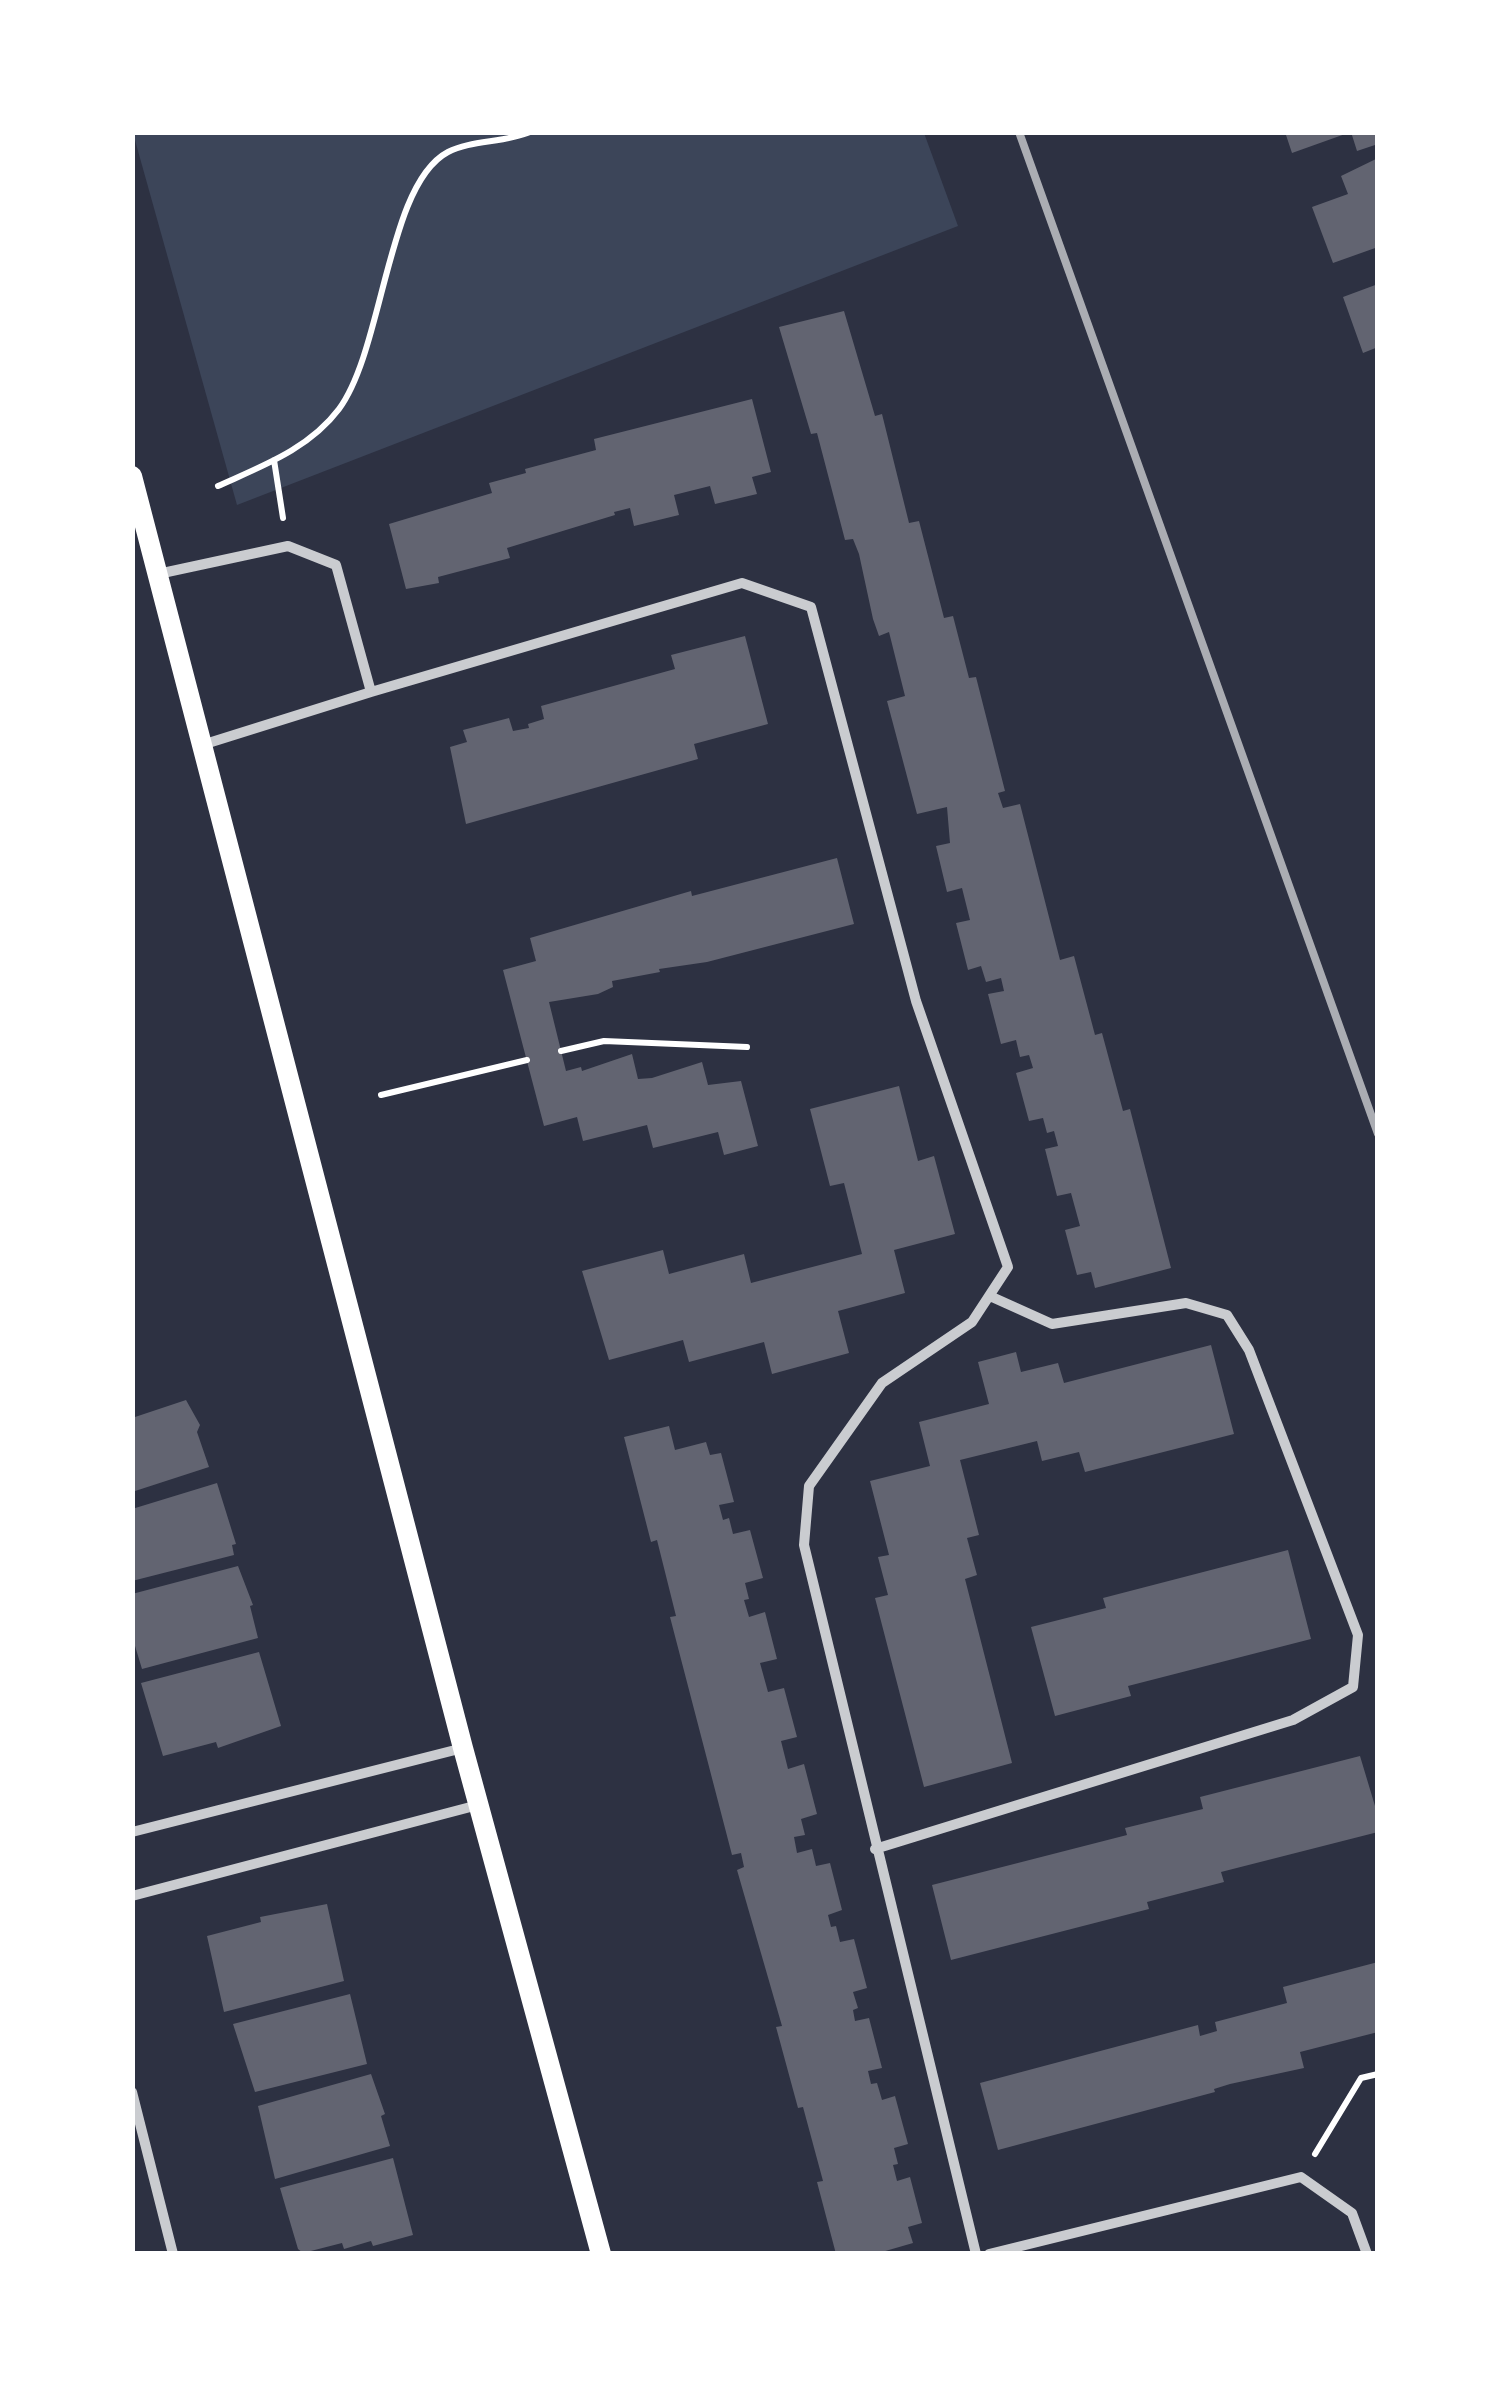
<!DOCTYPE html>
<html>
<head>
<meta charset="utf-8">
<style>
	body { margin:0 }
	#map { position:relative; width:1510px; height:2386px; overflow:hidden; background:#2d3142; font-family:Roboto,sans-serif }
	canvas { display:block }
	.frame { position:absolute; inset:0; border:135px solid #fff; pointer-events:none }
</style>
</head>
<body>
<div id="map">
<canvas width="1510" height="2386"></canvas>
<div class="frame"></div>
</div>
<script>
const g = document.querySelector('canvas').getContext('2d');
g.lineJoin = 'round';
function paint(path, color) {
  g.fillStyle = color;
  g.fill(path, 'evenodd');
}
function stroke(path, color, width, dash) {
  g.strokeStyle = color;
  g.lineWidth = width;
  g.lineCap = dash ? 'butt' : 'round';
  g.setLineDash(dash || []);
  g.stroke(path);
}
paint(new Path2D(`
	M 133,133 L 924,133 L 958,226 L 237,505 Z`), '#3c4559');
paint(new Path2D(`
	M 1285,132 L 1347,132 L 1348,133 L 1292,153 Z
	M 1351,132 L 1378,132 L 1378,144 L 1357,151 Z
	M 1378,158 L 1378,247 L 1333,263 L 1312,207 L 1348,194 L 1341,176 Z
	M 1378,284 L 1378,347 L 1363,353 L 1343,297 Z
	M 844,311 L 875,416 L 882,414 L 909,523 L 919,521 L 944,618 L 953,616 L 969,678 L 976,677 L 1005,791 L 998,793 L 1003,808 L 1020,804 L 1060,960 L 1074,956 L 1095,1035 L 1102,1033 L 1123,1111 L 1130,1109 L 1171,1268 L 1095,1288 L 1091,1272 L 1077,1275 L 1065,1230 L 1080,1226 L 1071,1193 L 1057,1196 L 1045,1149 L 1058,1146 L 1054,1131 L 1047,1133 L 1043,1118 L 1029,1121 L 1016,1073 L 1033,1068 L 1029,1055 L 1020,1057 L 1016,1040 L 1001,1044 L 988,994 L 1004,991 L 1001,978 L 986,982 L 981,966 L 968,970 L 956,923 L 970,920 L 962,888 L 947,892 L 936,846 L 950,843 L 947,807 L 917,814 L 887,701 L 905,696 L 889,632 L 879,636 L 873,619 L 859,554 L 853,539 L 845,540 L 817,433 L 811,434 L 779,327 Z
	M 752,399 L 771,472 L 752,477 L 757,494 L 715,504 L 710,486 L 674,495 L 679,515 L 634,526 L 630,508 L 614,512 L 615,515 L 507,548 L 510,558 L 438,577 L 439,583 L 406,589 L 389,524 L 492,493 L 489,483 L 526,473 L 525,469 L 596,450 L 594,439 Z
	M 745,636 L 768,724 L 694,744 L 698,759 L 466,824 L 450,747 L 467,742 L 463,730 L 509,718 L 513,731 L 529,728 L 528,724 L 544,719 L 541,706 L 675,669 L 671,655 Z
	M 837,858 L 854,924 L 707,962 L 659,969 L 660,972 L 612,981 L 613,987 L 598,994 L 549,1002 L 566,1071 L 581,1067 L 582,1071 L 632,1054 L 638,1079 L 652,1078 L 702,1062 L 708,1085 L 741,1081 L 758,1146 L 724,1155 L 718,1132 L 653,1148 L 647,1125 L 583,1141 L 577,1117 L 544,1126 L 503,970 L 536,961 L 530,938 L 691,891 L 692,896 Z
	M 899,1086 L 918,1161 L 934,1156 L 955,1234 L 894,1250 L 905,1293 L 838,1311 L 849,1353 L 772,1374 L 764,1342 L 689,1362 L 683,1340 L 609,1360 L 582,1271 L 663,1250 L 669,1274 L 744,1254 L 751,1283 L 862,1254 L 844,1183 L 830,1186 L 810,1109 Z
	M 1211,1345 L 1234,1434 L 1085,1472 L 1079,1452 L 1042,1461 L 1037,1441 L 960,1460 L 979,1535 L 967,1538 L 977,1575 L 965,1579 L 1012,1763 L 924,1787 L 875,1598 L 888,1595 L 878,1557 L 889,1555 L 870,1481 L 930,1466 L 919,1422 L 989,1404 L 978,1362 L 1016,1352 L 1021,1372 L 1058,1363 L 1064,1383 Z
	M 186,1400 L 200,1425 L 197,1432 L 209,1467 L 132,1492 L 132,1418 Z
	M 669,1426 L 675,1450 L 706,1442 L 710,1455 L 721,1453 L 734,1502 L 719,1505 L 723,1520 L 729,1518 L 733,1534 L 750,1530 L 763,1578 L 745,1583 L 749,1599 L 744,1600 L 749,1617 L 765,1612 L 777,1659 L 760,1663 L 768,1692 L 784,1688 L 797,1737 L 781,1741 L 788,1769 L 804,1764 L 817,1814 L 801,1819 L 805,1835 L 794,1837 L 797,1853 L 812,1849 L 816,1866 L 830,1863 L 842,1910 L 828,1915 L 831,1927 L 836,1926 L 840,1942 L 854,1939 L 867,1988 L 853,1992 L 858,2008 L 853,2010 L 855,2021 L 869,2018 L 882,2068 L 868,2071 L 871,2084 L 877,2083 L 882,2100 L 895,2096 L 908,2144 L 894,2148 L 898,2164 L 893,2165 L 897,2181 L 910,2177 L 922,2223 L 908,2227 L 913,2243 L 875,2254 L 836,2254 L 817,2182 L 823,2181 L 803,2107 L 798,2108 L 776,2027 L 782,2026 L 737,1870 L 744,1867 L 741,1853 L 732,1855 L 670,1617 L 676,1616 L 657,1540 L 651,1542 L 624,1437 Z
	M 217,1483 L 236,1544 L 232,1545 L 234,1555 L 132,1581 L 132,1509 Z
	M 1288,1550 L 1311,1639 L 1128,1686 L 1131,1696 L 1055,1716 L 1031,1627 L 1106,1608 L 1103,1598 Z
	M 238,1566 L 253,1605 L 250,1606 L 258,1638 L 142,1669 L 132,1636 L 132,1594 Z
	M 259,1652 L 281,1726 L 218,1748 L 216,1742 L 163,1756 L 141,1683 Z
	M 1360,1756 L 1378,1816 L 1378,1832 L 1221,1872 L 1224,1882 L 1147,1902 L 1149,1909 L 951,1960 L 932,1885 L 1127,1835 L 1125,1828 L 1203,1809 L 1200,1797 Z
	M 327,1904 L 344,1981 L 224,2012 L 207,1936 L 261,1922 L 260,1917 Z
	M 1378,1962 L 1378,2032 L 1300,2052 L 1304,2068 L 1230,2084 L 1214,2089 L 1215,2092 L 998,2150 L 980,2083 L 1198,2025 L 1200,2036 L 1217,2031 L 1215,2022 L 1287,2003 L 1283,1987 Z
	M 350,1994 L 367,2064 L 255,2092 L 233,2024 Z
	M 371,2074 L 385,2114 L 381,2116 L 390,2146 L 275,2179 L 258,2106 Z
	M 393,2158 L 413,2235 L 373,2246 L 371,2241 L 344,2249 L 342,2243 L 303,2253 L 298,2249 L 280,2188 Z`), '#626471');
stroke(new Path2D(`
	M 274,460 L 283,518
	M 218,486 C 262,466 309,449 339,409 C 384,348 387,184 448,152 C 471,140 504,143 530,132
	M 561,1051 L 604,1041 L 747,1047
	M 381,1095 L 527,1060
	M 1315,2154 L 1361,2078 L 1378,2074`), '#fff', 6);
stroke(new Path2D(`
	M 158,574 L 288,546 L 336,565 L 371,692 L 742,583 L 811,607 L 916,1001 L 1008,1267 L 972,1322 L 882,1383 L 809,1486 L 804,1545 L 976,2254
	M 202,745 L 371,692
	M 132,1832 L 463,1748
	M 875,1849 L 1293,1720 L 1353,1687 L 1358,1635 L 1249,1350 L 1227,1315 L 1186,1303 L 1052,1324 L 992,1297
	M 132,1896 L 478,1805
	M 132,2092 L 173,2254
	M 989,2254 L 1301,2177 L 1352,2213 L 1367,2254`), '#caccd0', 10);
stroke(new Path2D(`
	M 132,476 L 463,1748 L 601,2254`), '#fff', 20);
stroke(new Path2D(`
	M 1019,132 L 1378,1134`), '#abadb3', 8);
</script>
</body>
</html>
